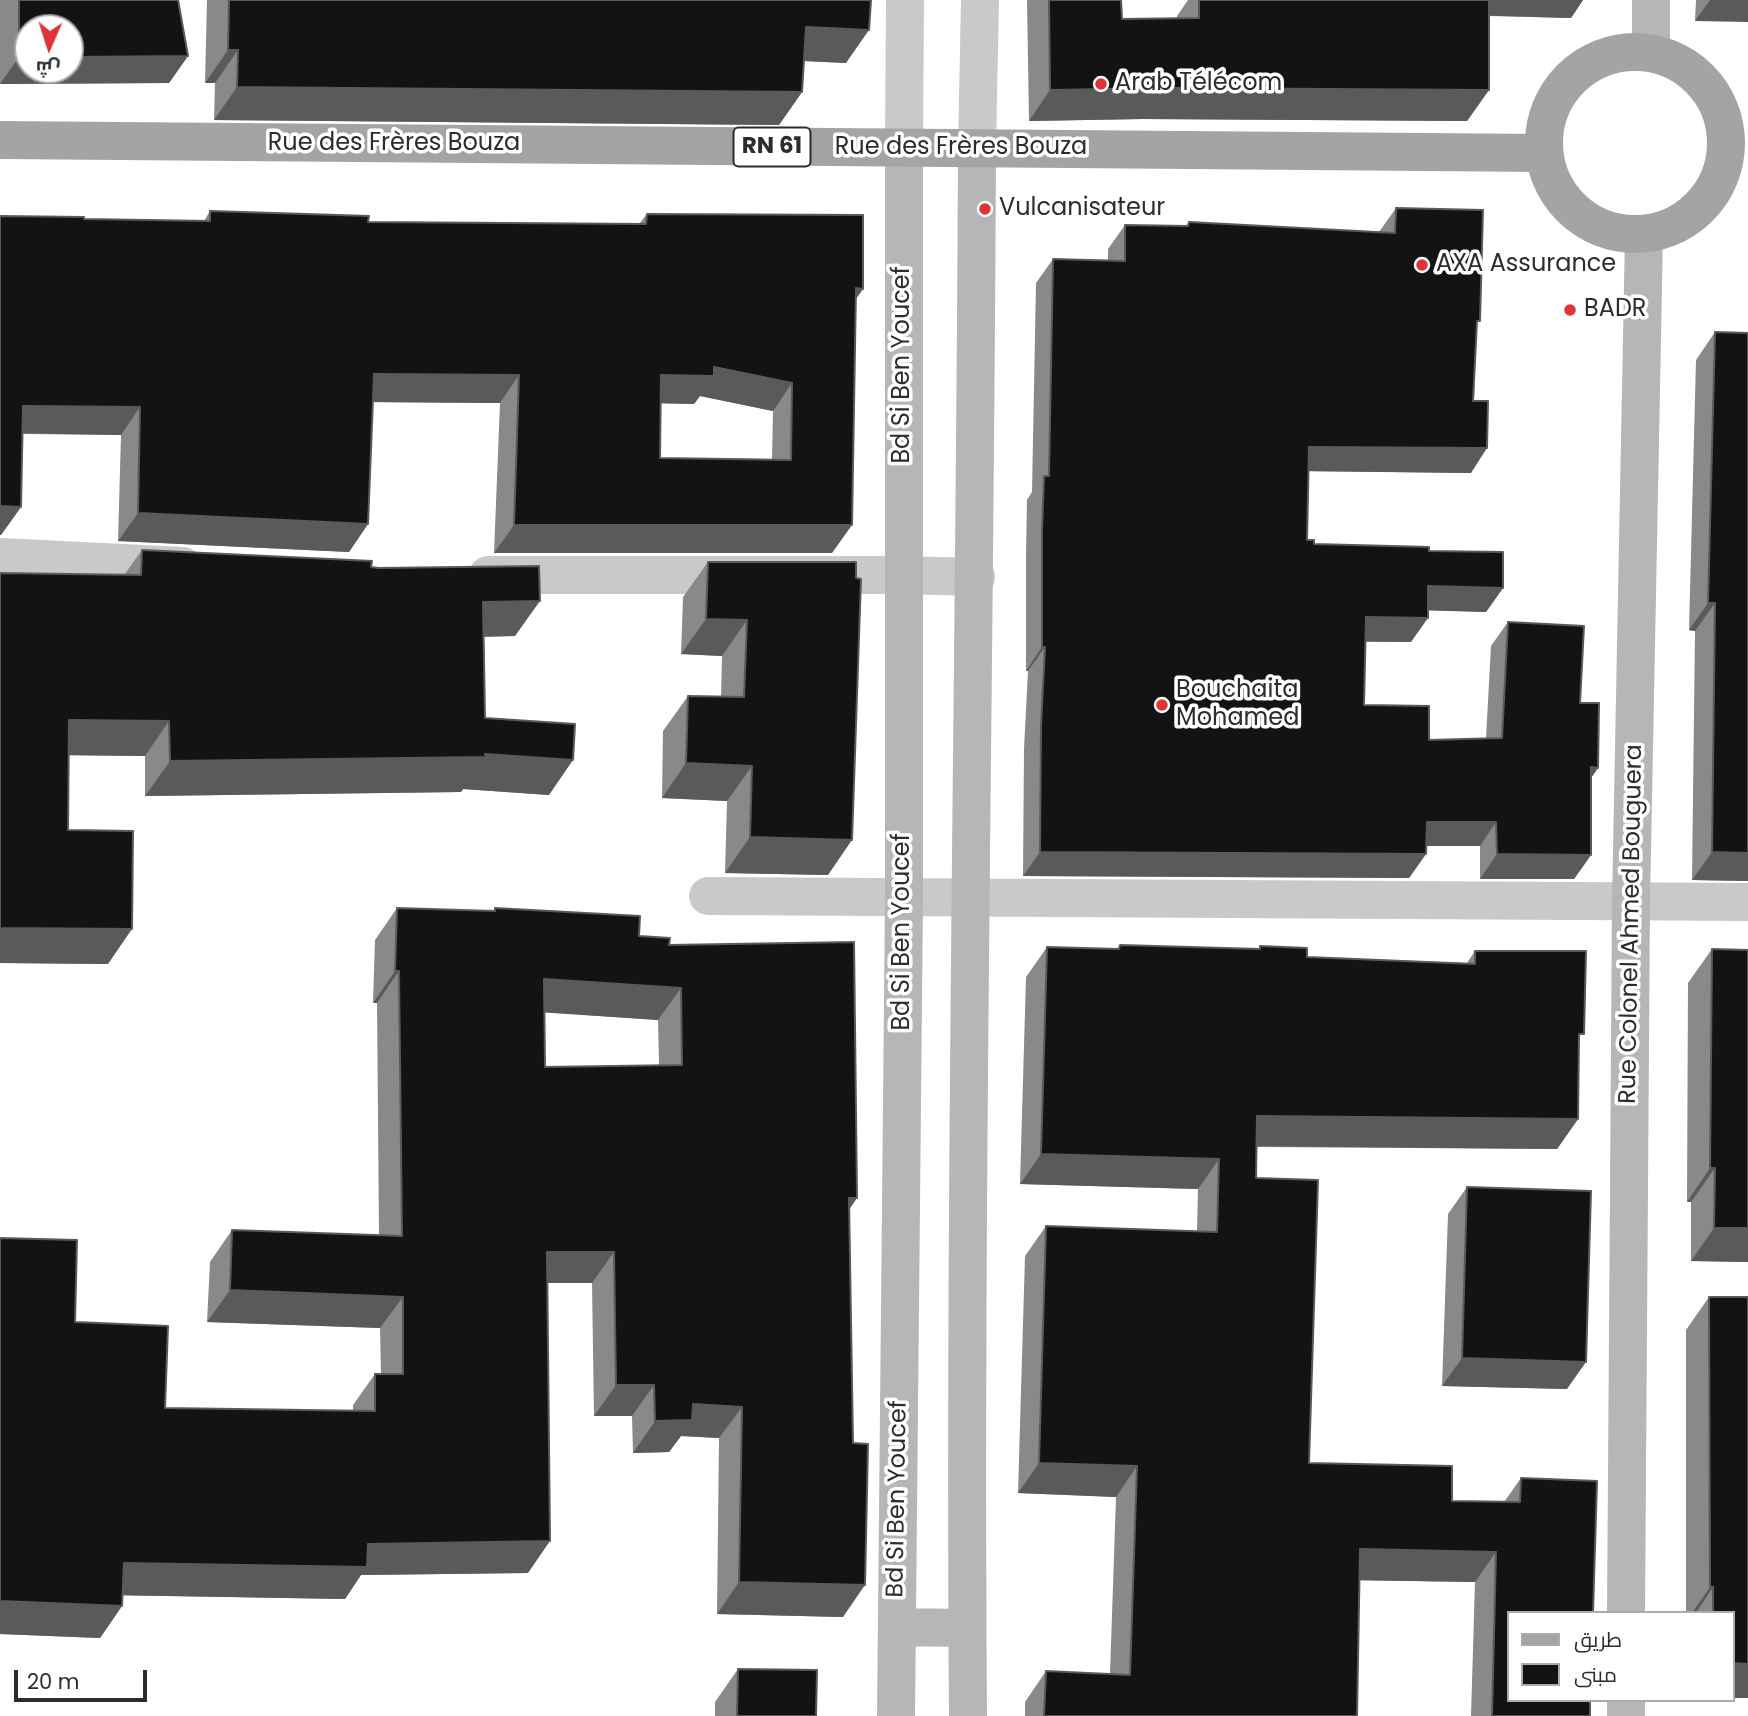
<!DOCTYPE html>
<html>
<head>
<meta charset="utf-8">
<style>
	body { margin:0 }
	#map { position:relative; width:1748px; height:1716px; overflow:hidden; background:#fff; font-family:Poppins,Cairo,sans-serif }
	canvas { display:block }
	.legend { position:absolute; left:1507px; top:1611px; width:228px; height:91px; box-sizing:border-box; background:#fff; border:2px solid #ababab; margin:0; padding:9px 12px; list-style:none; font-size:21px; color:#2c2c2c }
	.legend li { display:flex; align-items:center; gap:14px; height:35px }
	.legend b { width:35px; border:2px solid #ababab }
	.north { position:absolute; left:14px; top:14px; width:70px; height:70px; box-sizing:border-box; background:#fff; border:2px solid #ababab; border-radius:50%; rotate:183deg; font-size:19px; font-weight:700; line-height:28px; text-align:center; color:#2c2c2c }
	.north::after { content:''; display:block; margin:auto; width:24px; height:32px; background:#de3437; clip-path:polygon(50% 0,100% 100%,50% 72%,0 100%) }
	.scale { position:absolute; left:14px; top:1670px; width:133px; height:32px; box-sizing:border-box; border:4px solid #2c2c2c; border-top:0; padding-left:9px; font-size:21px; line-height:24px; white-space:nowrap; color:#2c2c2c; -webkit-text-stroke:5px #fff; paint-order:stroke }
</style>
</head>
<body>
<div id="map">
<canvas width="1748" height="1716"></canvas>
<ul class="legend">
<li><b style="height:9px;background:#a4a4a4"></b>طريق</li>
<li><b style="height:19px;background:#131313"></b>مبنى</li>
</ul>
<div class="north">ش</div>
<div class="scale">20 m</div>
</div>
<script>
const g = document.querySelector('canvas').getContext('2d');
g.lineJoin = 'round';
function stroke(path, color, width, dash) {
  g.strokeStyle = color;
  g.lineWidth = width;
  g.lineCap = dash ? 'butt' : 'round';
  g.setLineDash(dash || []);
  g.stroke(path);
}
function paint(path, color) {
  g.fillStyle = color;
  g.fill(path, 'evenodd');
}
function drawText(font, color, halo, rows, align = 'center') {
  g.font = font + ' Poppins,sans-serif';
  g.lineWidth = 7;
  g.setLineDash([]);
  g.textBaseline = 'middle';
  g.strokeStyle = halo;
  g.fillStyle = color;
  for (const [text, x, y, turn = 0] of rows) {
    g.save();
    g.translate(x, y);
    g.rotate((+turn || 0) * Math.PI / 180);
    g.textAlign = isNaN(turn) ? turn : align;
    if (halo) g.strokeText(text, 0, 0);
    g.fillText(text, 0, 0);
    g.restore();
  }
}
stroke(new Path2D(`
	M 904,148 L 905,0
	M 977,148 L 980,0
	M 0,557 L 183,566
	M 488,575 L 902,575 L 976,577
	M 708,896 L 1748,902`), '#c9c9c9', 38);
stroke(new Path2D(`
	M 1651,53 L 1651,0
	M 1626,1613 L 1631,902 L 1644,235
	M 897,1627 L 967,1628
	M 896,1716 L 904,898 L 904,148
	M 968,1716 C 964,1193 975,671 977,148
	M 1626,1716 L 1626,1700`), '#b6b6b6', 38);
stroke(new Path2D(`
	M1544 143a91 91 0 1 1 182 0a91 91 0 1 1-182 0Z
	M 0,140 L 1543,153`), '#a4a4a4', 38);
paint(new Path2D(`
	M 0,0 L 178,0 L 188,56 L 169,83 L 0,84 Z
	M 207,0 L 871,0 L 846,63 L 804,61 L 802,92 L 779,125 L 214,120 L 215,83 L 205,83 Z
	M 1027,0 L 1121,0 L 1122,19 L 1177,18 L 1177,16 L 1188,0 L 1583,0 L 1571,18 L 1489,16 L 1489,90 L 1467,121 L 1143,119 L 1029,121 Z
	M 1696,0 L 1748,0 L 1695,21 Z
	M 1396,208 L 1477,325 L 1471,473 L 1309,471 L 1307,540 L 1314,544 L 1429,551 L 1503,588 L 1486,612 L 1428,610 L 1411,642 L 1365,642 L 1364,705 L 1429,740 L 1486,738 L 1491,646 L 1508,622 L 1580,703 L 1598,768 L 1591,778 L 1591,855 L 1574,879 L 1480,879 L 1480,846 L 1426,846 L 1426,854 L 1409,878 L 1023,876 L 1024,749 L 1028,671 L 1026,671 L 1026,555 L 1027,500 L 1032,492 L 1036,283 L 1053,259 L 1108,261 L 1108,249 L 1125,225 L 1186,226 L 1189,222 L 1379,232 Z
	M 210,211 L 368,222 L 639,224 L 647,214 L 863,289 L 855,300 L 832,553 L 494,553 L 500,403 L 373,402 L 368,524 L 349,552 L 118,541 L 121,435 L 23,434 L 21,507 L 1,535 L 0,535 L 0,216 L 84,219 L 204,221 ZM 700,396 L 773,411 L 772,459 L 660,458 L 661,403 L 694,404 Z
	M 1715,332 L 1748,881 L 1692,880 L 1695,631 L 1689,630 L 1696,360 Z
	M 142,550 L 371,567 L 515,636 L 484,637 L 485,718 L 549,795 L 463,789 L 461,792 L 145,796 L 145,756 L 69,755 L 68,830 L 108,964 L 0,963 L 0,573 L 124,575 Z
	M 708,562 L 856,562 L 828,875 L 725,873 L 727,801 L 662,798 L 663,731 L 688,696 L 721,697 L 722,656 L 681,654 L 683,597 Z
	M 397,908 L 493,911 L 495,908 L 639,936 L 669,945 L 857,1198 L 849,1209 L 843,1617 L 717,1614 L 719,1438 L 681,1436 L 669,1452 L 633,1453 L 632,1416 L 594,1416 L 592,1283 L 547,1283 L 528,1573 L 361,1575 L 345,1599 L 122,1595 L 122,1606 L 100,1638 L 0,1634 L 0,1238 L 75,1322 L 165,1408 L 353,1411 L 353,1405 L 375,1374 L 381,1374 L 380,1328 L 207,1322 L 210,1262 L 232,1230 L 379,1235 L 377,1003 L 373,1003 L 375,940 ZM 544,1012 L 658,1020 L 659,1065 L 545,1067 Z
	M 1120,945 L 1258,949 L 1260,946 L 1307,957 L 1467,963 L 1475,951 L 1579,1040 L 1578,1119 L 1557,1149 L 1257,1147 L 1256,1178 L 1309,1463 L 1452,1501 L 1504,1502 L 1521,1478 L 1590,1716 L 1471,1716 L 1475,1582 L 1359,1580 L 1357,1716 L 1025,1716 L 1025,1702 L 1046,1671 L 1110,1674 L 1116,1497 L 1018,1493 L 1025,1256 L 1046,1226 L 1197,1231 L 1198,1189 L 1020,1184 L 1026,977 L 1047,947 L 1117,949 Z
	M 1712,949 L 1748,1262 L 1691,1261 L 1691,1202 L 1687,1202 L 1688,983 Z
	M 1467,1187 L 1567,1389 L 1442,1386 L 1448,1214 Z
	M 1709,1297 L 1748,1297 L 1748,1698 L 1732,1698 L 1732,1613 L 1686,1613 L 1686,1330 Z
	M 738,1669 L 816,1716 L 715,1716 L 715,1702 Z`), '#898989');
paint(new Path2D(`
	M 1478,0 L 1583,0 L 1571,18 L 1467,15 Z
	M 1710,0 L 1748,0 L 1748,22 L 1695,21 Z
	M 806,27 L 869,30 L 846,63 L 783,60 Z
	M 228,50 L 238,50 L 215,83 L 205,83 Z
	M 188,56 L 169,83 L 0,84 L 19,57 L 28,57 L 28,70 L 70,70 L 70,57 Z
	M 237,87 L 802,92 L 779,125 L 214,120 Z
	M 1165,88 L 1489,90 L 1467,121 L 1143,119 L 1029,121 L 1050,90 Z
	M 856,288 L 863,289 L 844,316 Z
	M 714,367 L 792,383 L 773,411 L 700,396 L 694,404 L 642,403 L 661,375 Z
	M 374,374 L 519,375 L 500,403 L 355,402 Z
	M 23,406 L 140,407 L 121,435 L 4,433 Z
	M 1309,447 L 1487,448 L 1471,473 L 1292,471 Z
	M 0,506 L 21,507 L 1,535 L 0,535 Z
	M 138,513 L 368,524 L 349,552 L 118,541 Z
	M 514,525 L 852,525 L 832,553 L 494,553 Z
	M 1428,586 L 1503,588 L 1486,612 L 1412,610 Z
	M 540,601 L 515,636 L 458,637 L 483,602 Z
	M 1708,603 L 1715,603 L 1695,631 L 1689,630 Z
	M 1366,617 L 1428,618 L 1411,642 L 1349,641 Z
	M 706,619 L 747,620 L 722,656 L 681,654 Z
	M 1042,647 L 1045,647 L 1028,671 L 1026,671 Z
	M 69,720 L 169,721 L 145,756 L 45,755 Z
	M 485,754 L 573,760 L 549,795 L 463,789 L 461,792 L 145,796 L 170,761 Z
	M 686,763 L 752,766 L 727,801 L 662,798 Z
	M 1591,767 L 1598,768 L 1581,792 Z
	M 1427,822 L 1496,822 L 1480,846 L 1410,846 Z
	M 750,837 L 852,840 L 828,875 L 725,873 Z
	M 1040,852 L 1426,854 L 1409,878 L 1023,876 Z
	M 1712,852 L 1748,853 L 1748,881 L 1692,880 Z
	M 1497,854 L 1591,855 L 1574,879 L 1480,879 Z
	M 0,928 L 132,929 L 108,964 L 0,963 Z
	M 395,971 L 399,971 L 377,1003 L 373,1003 Z
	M 544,979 L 681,988 L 658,1020 L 522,1011 Z
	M 1257,1116 L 1578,1119 L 1557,1149 L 1236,1146 Z
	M 1041,1154 L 1219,1159 L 1198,1189 L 1020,1184 Z
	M 1710,1168 L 1715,1168 L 1691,1202 L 1687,1202 Z
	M 849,1198 L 857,1198 L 835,1230 Z
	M 1714,1228 L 1748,1228 L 1748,1262 L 1691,1261 Z
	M 547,1252 L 614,1252 L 592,1283 L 525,1283 Z
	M 230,1290 L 403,1297 L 380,1328 L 207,1322 Z
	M 1462,1358 L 1586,1362 L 1567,1389 L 1442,1386 Z
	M 616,1385 L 654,1385 L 632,1416 L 594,1416 Z
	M 693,1404 L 742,1407 L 719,1438 L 681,1436 L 669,1452 L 633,1453 L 655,1421 Z
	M 1039,1463 L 1137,1466 L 1116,1497 L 1018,1493 Z
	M 550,1541 L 528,1573 L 361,1575 L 345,1599 L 102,1595 L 124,1563 L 368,1544 Z
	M 1360,1549 L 1496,1552 L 1475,1582 L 1339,1580 Z
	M 739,1582 L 865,1585 L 843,1617 L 717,1614 Z
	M 1710,1587 L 1713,1587 L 1696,1613 L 1692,1613 Z
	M 0,1601 L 122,1606 L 100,1638 L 0,1634 Z
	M 1732,1663 L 1748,1664 L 1748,1698 L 1732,1698 Z`), '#5a5a5a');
const building = new Path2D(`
	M 19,0 L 178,0 L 188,56 L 70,57 L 70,28 L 28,28 L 28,57 L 19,57 Z
	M 229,0 L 871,0 L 869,30 L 806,27 L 802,92 L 237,87 L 238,50 L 228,50 Z
	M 1049,0 L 1121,0 L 1122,19 L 1199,18 L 1199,0 L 1489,0 L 1489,90 L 1165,88 L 1050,90 Z
	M 1396,208 L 1483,210 L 1480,321 L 1477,321 L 1473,401 L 1488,401 L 1487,448 L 1309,447 L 1307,540 L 1314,540 L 1314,544 L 1429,547 L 1429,551 L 1503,552 L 1503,588 L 1428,586 L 1428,618 L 1366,617 L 1364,705 L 1429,706 L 1429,740 L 1502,738 L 1508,622 L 1584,626 L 1580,703 L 1599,703 L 1598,768 L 1591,767 L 1591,855 L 1497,854 L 1496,822 L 1427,822 L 1426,854 L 1040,852 L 1041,725 L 1045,647 L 1042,647 L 1042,531 L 1044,476 L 1049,476 L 1053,259 L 1125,261 L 1125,225 L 1188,226 L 1189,222 L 1395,233 Z
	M 210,211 L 369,216 L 368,222 L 646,224 L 647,214 L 863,215 L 863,289 L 856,288 L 852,525 L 514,525 L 519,375 L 374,374 L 368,524 L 138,513 L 140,407 L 23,406 L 21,507 L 0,506 L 0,216 L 84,217 L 84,219 L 210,221 ZM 714,367 L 792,383 L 791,460 L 660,458 L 661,375 L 714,376 Z
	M 1715,332 L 1748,333 L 1748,853 L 1712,852 L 1715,603 L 1708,603 Z
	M 142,550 L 372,561 L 371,567 L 379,568 L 539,566 L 540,601 L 483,602 L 485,718 L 575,724 L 573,760 L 485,754 L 486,757 L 170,761 L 169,721 L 69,720 L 68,830 L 133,831 L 132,929 L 0,928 L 0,573 L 141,575 Z
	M 708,562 L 856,562 L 856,578 L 861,579 L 852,840 L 750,837 L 752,766 L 686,763 L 688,696 L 744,697 L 747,620 L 706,619 Z
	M 397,908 L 495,911 L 495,908 L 640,916 L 639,936 L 670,938 L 669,945 L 854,942 L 857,1198 L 849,1198 L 853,1443 L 868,1444 L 865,1585 L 739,1582 L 742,1407 L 693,1404 L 692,1420 L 655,1421 L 654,1385 L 616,1385 L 614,1252 L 547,1252 L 550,1541 L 368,1544 L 367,1567 L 124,1563 L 122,1606 L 0,1601 L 0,1238 L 77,1240 L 75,1322 L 168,1326 L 165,1408 L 375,1411 L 375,1374 L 403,1374 L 403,1297 L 230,1290 L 232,1230 L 402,1236 L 399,971 L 395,971 ZM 544,979 L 681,988 L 682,1065 L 545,1067 Z
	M 1120,945 L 1260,949 L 1260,946 L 1307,948 L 1307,957 L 1475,964 L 1475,951 L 1586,951 L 1584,1034 L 1579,1034 L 1578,1119 L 1257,1116 L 1256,1178 L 1318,1180 L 1309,1463 L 1452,1466 L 1452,1501 L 1520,1502 L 1521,1478 L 1597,1481 L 1593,1613 L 1508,1613 L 1508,1700 L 1590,1700 L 1590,1716 L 1492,1716 L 1496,1552 L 1360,1549 L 1357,1716 L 1044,1716 L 1046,1671 L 1130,1675 L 1137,1466 L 1039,1463 L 1046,1226 L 1217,1232 L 1219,1159 L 1041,1154 L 1047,947 L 1119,949 Z
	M 1712,949 L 1748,950 L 1748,1228 L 1714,1228 L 1715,1168 L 1710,1168 Z
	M 1467,1187 L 1591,1191 L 1586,1362 L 1462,1358 Z
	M 1709,1297 L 1748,1297 L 1748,1664 L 1732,1663 L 1732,1613 L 1713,1613 L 1713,1587 L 1710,1587 Z
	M 738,1669 L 817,1670 L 816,1716 L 737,1716 Z`);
paint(building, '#131313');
stroke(building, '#5a5a5a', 2);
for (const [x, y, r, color] of [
	[1101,84,7,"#de3437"],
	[985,209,7,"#de3437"],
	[1422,265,7,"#de3437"],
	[1570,310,7,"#de3437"],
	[1162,705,7,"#de3437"]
]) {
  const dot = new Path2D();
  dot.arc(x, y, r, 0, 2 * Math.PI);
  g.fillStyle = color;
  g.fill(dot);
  stroke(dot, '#fff', 2.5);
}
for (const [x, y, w] of [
	[772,147,77]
]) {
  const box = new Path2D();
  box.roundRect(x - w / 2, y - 19.5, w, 39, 5);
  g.fillStyle = '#fff';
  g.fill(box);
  stroke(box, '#2c2c2c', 2);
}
drawText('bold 23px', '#2c2c2c', null, [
	["RN 61",772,147]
]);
drawText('24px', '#2c2c2c', '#fff', [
	["Arab Télécom",1115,84],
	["Vulcanisateur",999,209],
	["AXA Assurance",1436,265],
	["BADR",1584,310],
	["Bouchaita",1176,691],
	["Mohamed",1176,719]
], 'left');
drawText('24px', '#2c2c2c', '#fff', [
	["Rue des Frères Bouza",394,144],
	["Rue des Frères Bouza",961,148],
	["Bd Si Ben Youcef",903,365,-90],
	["Rue Colonel Ahmed Bouguera",1632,924,-89],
	["Bd Si Ben Youcef",903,932,-90],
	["Bd Si Ben Youcef",898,1499,-89]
]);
</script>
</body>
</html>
